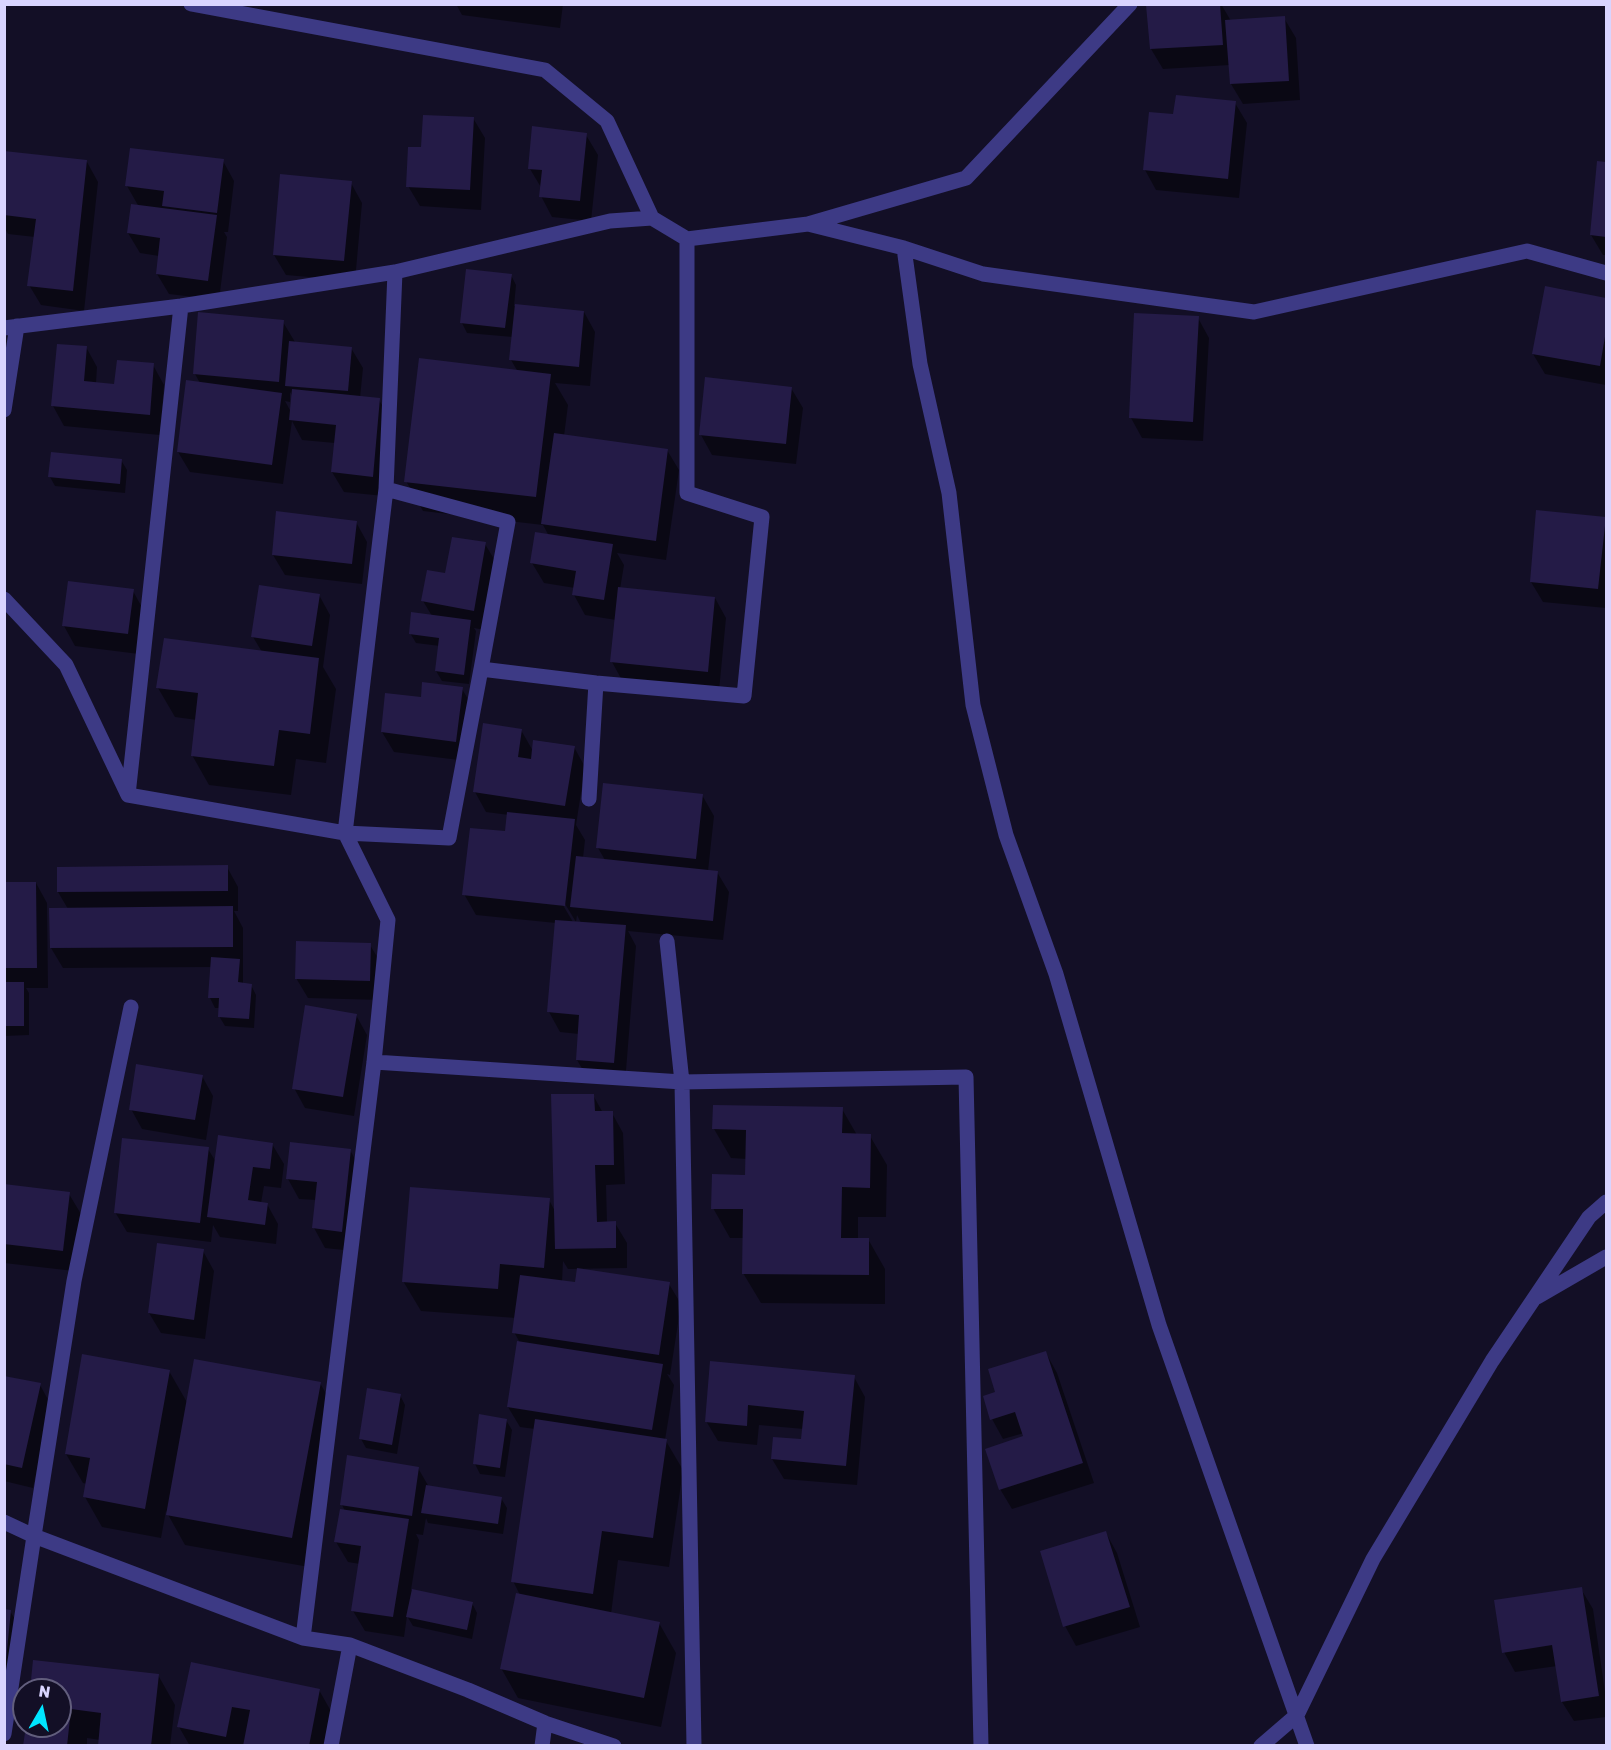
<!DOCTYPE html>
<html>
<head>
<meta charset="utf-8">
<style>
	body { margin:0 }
	#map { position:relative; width:1611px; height:1750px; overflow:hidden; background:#130f26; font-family:Rubik,sans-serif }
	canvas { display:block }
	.frame { position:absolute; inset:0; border:6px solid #d9d4ff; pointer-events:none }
	.north { position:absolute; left:12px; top:1678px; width:60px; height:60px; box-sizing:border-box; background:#130f26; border:2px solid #625e7d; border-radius:50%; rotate:9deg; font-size:16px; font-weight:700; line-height:24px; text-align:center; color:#d9d4ff }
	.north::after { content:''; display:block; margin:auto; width:21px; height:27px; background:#00e5ff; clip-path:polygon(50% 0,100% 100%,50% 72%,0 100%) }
</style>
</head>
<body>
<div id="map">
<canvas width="1611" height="1750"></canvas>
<div class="frame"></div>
<div class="north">N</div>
</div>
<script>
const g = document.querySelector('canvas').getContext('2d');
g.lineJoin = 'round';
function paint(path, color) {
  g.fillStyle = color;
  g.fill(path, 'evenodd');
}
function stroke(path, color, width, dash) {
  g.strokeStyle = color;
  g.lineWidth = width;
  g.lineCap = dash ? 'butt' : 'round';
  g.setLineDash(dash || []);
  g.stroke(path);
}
paint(new Path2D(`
	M 456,4 L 563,4 L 560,28 L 462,15 Z
	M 1178,4 L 1221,4 L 1231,21 L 1284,18 L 1296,38 L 1300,100 L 1243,104 L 1231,84 L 1230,65 L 1163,69 L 1151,49 L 1148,7 Z
	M 1235,103 L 1247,123 L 1239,198 L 1156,190 L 1145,170 L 1175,116 Z
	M 473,118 L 485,138 L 481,210 L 420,206 L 408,186 L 422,149 Z
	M 586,135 L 598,155 L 591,221 L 552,217 L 541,196 L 542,189 L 530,169 Z
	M 4,153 L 87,162 L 98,182 L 84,311 L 41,305 L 29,285 L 35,237 L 8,234 L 4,227 Z
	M 223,161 L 234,181 L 228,232 L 224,232 L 227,237 L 219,300 L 169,294 L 157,274 L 159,256 L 140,253 L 128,233 L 139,207 L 127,186 Z
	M 1599,163 L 1606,163 L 1606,255 L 1603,255 L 1591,235 Z
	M 351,183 L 362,203 L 355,281 L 286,275 L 274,255 Z
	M 511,275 L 516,285 L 514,306 L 584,312 L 595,332 L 590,386 L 555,383 L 568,405 L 564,436 L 667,450 L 679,470 L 666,560 L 617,553 L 624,565 L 620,589 L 715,598 L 726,618 L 719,691 L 623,682 L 612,662 L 616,620 L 585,615 L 574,595 L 575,588 L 544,583 L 532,563 L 549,536 L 543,525 L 423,511 L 406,481 L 518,372 L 511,360 L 513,337 L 467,333 L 462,323 Z
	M 1546,288 L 1606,299 L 1606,385 L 1545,374 L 1533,354 Z
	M 199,313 L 283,322 L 295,342 L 351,348 L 363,368 L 360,398 L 379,400 L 391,420 L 384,496 L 344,492 L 332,472 L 335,443 L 302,440 L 292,421 L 283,484 L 190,472 L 178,452 L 200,383 L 195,374 ZM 290,392 L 293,397 L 291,412 L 285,401 L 290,402 Z
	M 1198,318 L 1209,338 L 1203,441 L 1142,438 L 1131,418 Z
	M 86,347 L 97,367 L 96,383 L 116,385 L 153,365 L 164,385 L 160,435 L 64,426 L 53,406 Z
	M 791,388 L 803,408 L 796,464 L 712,455 L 701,435 Z
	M 121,460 L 127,470 L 125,493 L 55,486 L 50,477 Z
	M 1605,519 L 1606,521 L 1606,608 L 1543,602 L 1531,582 Z
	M 356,522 L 367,542 L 362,584 L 285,575 L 273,555 Z
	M 485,544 L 497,564 L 485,630 L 474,628 L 476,631 L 469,684 L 442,681 L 436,671 L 440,646 L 416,643 L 410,633 L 432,616 L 423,601 L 446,575 Z
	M 133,591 L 144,611 L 139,654 L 75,646 L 64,626 Z
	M 319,595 L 330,615 L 323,667 L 336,689 L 326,763 L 296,759 L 291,795 L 209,785 L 192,755 L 197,720 L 175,717 L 158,688 L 262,652 L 253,637 Z
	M 462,689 L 474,709 L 467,761 L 394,752 L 382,732 L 422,699 Z
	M 521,730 L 533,751 L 574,747 L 585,767 L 576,825 L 585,840 L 583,858 L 605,860 L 598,848 L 702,795 L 714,816 L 708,871 L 717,872 L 729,892 L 723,940 L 628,931 L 636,946 L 625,1083 L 589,1080 L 577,1060 L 579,1034 L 560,1032 L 549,1012 L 556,923 L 476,915 L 464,894 L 507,833 L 509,815 L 486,812 L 475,792 ZM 562,899 L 576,922 L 577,915 L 581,923 L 573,922 L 560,900 Z
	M 227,867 L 238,887 L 238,911 L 234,911 L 243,928 L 243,984 L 251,985 L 256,995 L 254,1028 L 225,1026 L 219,1016 L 220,1008 L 215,1008 L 210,998 L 212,967 L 63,968 L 51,948 L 68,909 L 58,892 L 58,868 Z
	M 4,883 L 36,883 L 47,903 L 48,988 L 26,988 L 29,993 L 29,1035 L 4,1036 Z
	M 370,945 L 382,965 L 381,1000 L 308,998 L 296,978 Z
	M 356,1015 L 367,1035 L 354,1116 L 305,1108 L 294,1088 Z
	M 202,1076 L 213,1096 L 206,1140 L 142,1129 L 131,1109 Z
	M 593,1095 L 603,1113 L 612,1113 L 623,1133 L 625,1184 L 606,1185 L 607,1223 L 615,1223 L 627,1243 L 627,1268 L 568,1269 L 563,1261 L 562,1282 L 669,1284 L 681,1304 L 670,1375 L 667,1374 L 674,1385 L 665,1440 L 666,1441 L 683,1470 L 669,1567 L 618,1560 L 611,1614 L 659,1623 L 676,1653 L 661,1727 L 518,1698 L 501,1668 L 520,1595 L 513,1581 L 535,1429 L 520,1427 L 508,1407 L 519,1341 L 514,1332 L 516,1318 L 421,1311 L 403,1281 L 549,1200 L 555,1211 Z
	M 842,1109 L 857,1135 L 870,1136 L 887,1165 L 886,1217 L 858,1217 L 858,1239 L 868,1239 L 885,1269 L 885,1304 L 761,1303 L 743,1273 L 744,1238 L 730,1238 L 713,1208 L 747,1177 L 747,1159 L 731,1158 L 714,1129 Z
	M 272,1144 L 284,1164 L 281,1188 L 264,1186 L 261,1203 L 267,1204 L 278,1224 L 276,1244 L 220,1237 L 213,1225 L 211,1242 L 127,1232 L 115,1212 L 208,1149 L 216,1162 Z
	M 350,1150 L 361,1170 L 353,1251 L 325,1248 L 314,1228 L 316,1200 L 299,1199 L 288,1179 Z
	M 4,1186 L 69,1194 L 81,1214 L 74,1271 L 4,1263 Z
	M 203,1251 L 214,1271 L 205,1339 L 161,1333 L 149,1313 Z
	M 1046,1353 L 1057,1373 L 1094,1483 L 1012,1509 L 1000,1489 L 1025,1437 L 1024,1433 L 1003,1439 L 992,1419 L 984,1397 L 997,1393 Z
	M 711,1363 L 854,1377 L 865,1397 L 857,1485 L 784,1479 L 772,1459 L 802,1441 L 804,1429 L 759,1425 L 757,1445 L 718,1441 L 706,1421 Z
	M 169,1371 L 188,1404 L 320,1383 L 337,1413 L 309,1567 L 185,1545 L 166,1511 L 161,1538 L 102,1527 L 85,1497 L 87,1484 L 83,1483 L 66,1454 Z
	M 4,1377 L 40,1385 L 51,1405 L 33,1488 L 4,1481 Z
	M 400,1395 L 405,1405 L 397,1454 L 366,1448 L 361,1439 Z
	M 506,1420 L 512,1430 L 505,1477 L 480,1474 L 475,1464 Z
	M 418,1468 L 429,1487 L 501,1498 L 507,1508 L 503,1534 L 428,1523 L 426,1518 L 423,1535 L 416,1534 L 419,1540 L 411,1590 L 472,1603 L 477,1613 L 472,1639 L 413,1626 L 407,1616 L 404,1637 L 365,1631 L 353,1611 L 360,1564 L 348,1562 L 336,1542 L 345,1511 L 342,1505 Z
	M 1106,1533 L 1117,1553 L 1140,1627 L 1076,1646 L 1065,1626 Z
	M 1581,1589 L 1593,1609 L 1606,1699 L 1606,1717 L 1574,1721 L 1562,1702 L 1557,1666 L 1515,1672 L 1504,1652 Z
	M 4,1610 L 10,1611 L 22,1631 L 4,1736 Z
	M 192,1664 L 319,1690 L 336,1720 L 331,1746 L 190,1746 L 179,1727 Z
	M 158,1675 L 175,1705 L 170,1746 L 100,1746 L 100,1740 L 87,1738 L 87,1746 L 25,1746 L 27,1726 L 60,1726 L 60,1690 L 31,1690 Z`), '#0007');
paint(new Path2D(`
	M 1220,4 L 1223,45 L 1150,49 L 1146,5 Z
	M 1285,16 L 1289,81 L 1230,84 L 1225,20 Z
	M 1176,95 L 1236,101 L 1228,179 L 1143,170 L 1149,112 L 1173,114 Z
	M 423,115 L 474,117 L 470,190 L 406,187 L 408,147 L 421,147 Z
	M 532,126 L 587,133 L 580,201 L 539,197 L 542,170 L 528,169 Z
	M 130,148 L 224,159 L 217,213 L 162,206 L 164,191 L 125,186 Z
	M 4,151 L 87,160 L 73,291 L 27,286 L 36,219 L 4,215 Z
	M 1597,161 L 1606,162 L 1606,237 L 1590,235 Z
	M 280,174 L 352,181 L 344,261 L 273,255 Z
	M 131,204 L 217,215 L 208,281 L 156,274 L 160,238 L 127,233 Z
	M 466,269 L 512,274 L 505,328 L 460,323 Z
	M 1545,286 L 1606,298 L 1606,331 L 1600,366 L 1532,354 Z
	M 515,304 L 584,311 L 579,367 L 509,360 Z
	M 198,312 L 284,320 L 279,382 L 193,374 Z
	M 1134,313 L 1199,316 L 1193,422 L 1129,418 Z
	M 289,341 L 352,347 L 348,391 L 285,386 Z
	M 57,344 L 87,346 L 84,381 L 114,384 L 117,360 L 154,363 L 150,415 L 51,406 Z
	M 419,358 L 551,374 L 536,497 L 404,482 Z
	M 705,377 L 792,387 L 786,444 L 699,435 Z
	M 186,380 L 282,393 L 272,465 L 177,452 Z
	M 292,389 L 380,398 L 373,477 L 331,472 L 336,425 L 289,420 Z
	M 554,433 L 668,449 L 656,541 L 541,524 Z
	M 51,452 L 122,459 L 120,484 L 48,477 Z
	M 1536,510 L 1606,517 L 1598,589 L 1530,582 Z
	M 276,511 L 357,521 L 352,564 L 272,555 Z
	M 535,532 L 613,544 L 604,600 L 572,595 L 576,571 L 530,563 Z
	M 452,537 L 486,542 L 474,611 L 421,601 L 427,570 L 445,573 Z
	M 68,581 L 134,589 L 128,634 L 62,626 Z
	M 259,585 L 320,594 L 312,646 L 251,637 Z
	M 618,587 L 715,597 L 708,672 L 610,662 Z
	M 411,612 L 471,620 L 464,675 L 435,671 L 439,638 L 409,634 Z
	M 164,638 L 319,658 L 310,734 L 279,730 L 274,766 L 191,756 L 198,693 L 156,688 Z
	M 422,682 L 463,687 L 456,742 L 381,732 L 385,693 L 421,697 Z
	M 483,723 L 522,729 L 518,757 L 531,759 L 533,740 L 575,746 L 565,806 L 473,792 Z
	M 603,783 L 703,794 L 696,859 L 596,848 Z
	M 507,812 L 575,819 L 565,906 L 462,895 L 470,828 L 505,831 Z
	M 576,856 L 718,871 L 713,921 L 570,907 Z
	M 228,865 L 228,891 L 57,892 L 57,867 Z
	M 4,882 L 36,882 L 37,968 L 4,968 Z
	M 233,906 L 233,947 L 50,948 L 49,908 Z
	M 555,920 L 626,925 L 614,1063 L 576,1060 L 579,1015 L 547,1012 Z
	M 296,941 L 371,943 L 370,981 L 295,979 Z
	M 211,957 L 240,959 L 238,982 L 252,984 L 249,1019 L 218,1017 L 219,998 L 208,998 Z
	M 4,982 L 24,982 L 24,1026 L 4,1026 Z
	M 305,1005 L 357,1014 L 343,1097 L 292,1089 Z
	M 136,1064 L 203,1075 L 195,1120 L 129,1110 Z
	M 551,1094 L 594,1094 L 595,1111 L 613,1111 L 614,1165 L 595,1165 L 597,1222 L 616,1221 L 616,1248 L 555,1249 Z
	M 713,1105 L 843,1107 L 842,1133 L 871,1134 L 870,1188 L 842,1187 L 841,1238 L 869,1238 L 869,1275 L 742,1274 L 743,1209 L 711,1209 L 712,1174 L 745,1175 L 746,1130 L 712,1129 Z
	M 218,1135 L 273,1143 L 270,1169 L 253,1167 L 248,1200 L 268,1203 L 265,1225 L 207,1217 Z
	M 122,1138 L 209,1147 L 200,1223 L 114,1213 Z
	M 290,1142 L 351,1149 L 342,1232 L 312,1228 L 317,1182 L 286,1179 Z
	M 4,1184 L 70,1192 L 63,1251 L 4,1244 Z
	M 410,1187 L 550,1198 L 544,1268 L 500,1264 L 498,1289 L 402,1282 Z
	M 157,1243 L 204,1249 L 194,1320 L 148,1313 Z
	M 577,1268 L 670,1282 L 659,1355 L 512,1333 L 520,1275 L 575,1282 Z
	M 517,1341 L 663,1364 L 652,1430 L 507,1407 Z
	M 1046,1351 L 1083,1463 L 999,1490 L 985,1449 L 1023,1436 L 1015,1412 L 990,1420 L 983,1396 L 995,1392 L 988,1369 Z
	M 82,1354 L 170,1370 L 145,1509 L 83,1497 L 90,1458 L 65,1454 Z
	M 194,1359 L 321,1382 L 292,1538 L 166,1515 Z
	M 710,1361 L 855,1375 L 846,1466 L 771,1459 L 773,1437 L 801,1439 L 804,1411 L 748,1405 L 747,1426 L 705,1422 Z
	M 4,1376 L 41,1383 L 22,1468 L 4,1464 Z
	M 367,1388 L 401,1394 L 392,1445 L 359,1439 Z
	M 479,1414 L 507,1419 L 500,1468 L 473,1464 Z
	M 535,1419 L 667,1439 L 653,1538 L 602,1531 L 593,1594 L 511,1582 Z
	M 347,1455 L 419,1467 L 412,1516 L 340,1505 Z
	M 426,1485 L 502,1497 L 498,1524 L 421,1513 Z
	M 340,1509 L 409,1519 L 393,1617 L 351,1611 L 361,1546 L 334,1542 Z
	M 1106,1531 L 1130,1607 L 1063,1627 L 1040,1551 Z
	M 1582,1587 L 1599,1696 L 1561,1702 L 1552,1645 L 1502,1653 L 1494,1600 Z
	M 412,1589 L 473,1602 L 467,1630 L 406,1617 Z
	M 516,1593 L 660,1622 L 644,1698 L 500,1669 Z
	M 4,1609 L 11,1610 L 6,1660 L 4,1660 Z
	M 33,1660 L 159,1674 L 151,1746 L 98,1746 L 101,1713 L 71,1709 L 67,1746 L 23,1746 L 26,1726 L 60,1726 L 60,1690 L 30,1690 Z
	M 191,1662 L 320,1689 L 309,1746 L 243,1746 L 250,1710 L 232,1707 L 226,1737 L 177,1727 Z`), '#241b47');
stroke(new Path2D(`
	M 191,4 L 545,70 L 607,121 L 652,218
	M 808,224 L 966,178 L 1130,4
	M 904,248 L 920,364 L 949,493 L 973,705 L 1006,835 L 1056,974 L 1159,1325 L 1307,1746
	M 4,328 L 181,306 L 395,272 L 610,221 L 652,218 L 687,239 L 808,224 L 904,248 L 983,274 L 1254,312 L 1527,251 L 1606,273
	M 4,410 L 17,326
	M 386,489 L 508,522 L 481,669
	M 4,599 L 66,665 L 128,795 L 345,833 L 449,838 L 481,669 L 596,683 L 744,696 L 762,517 L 687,493 L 687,239
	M 128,795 L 181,306
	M 589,799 L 596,683
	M 667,941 L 682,1082 L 966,1077 L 981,1746
	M 374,1062 L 682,1082 L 694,1746
	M 1537,1297 L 1606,1257
	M 4,1522 L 34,1536 L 303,1638 L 350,1645 L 468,1690 L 545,1723 L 614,1746
	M 303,1638 L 374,1062 L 388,920 L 345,833 L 386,489 L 395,272
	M 4,1734 L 34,1536 L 74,1281 L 131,1007
	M 331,1746 L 350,1645
	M 542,1746 L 545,1723
	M 1261,1746 L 1297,1715 L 1373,1559 L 1492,1361 L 1589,1217 L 1606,1202`), '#3d3a85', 15);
</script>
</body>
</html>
